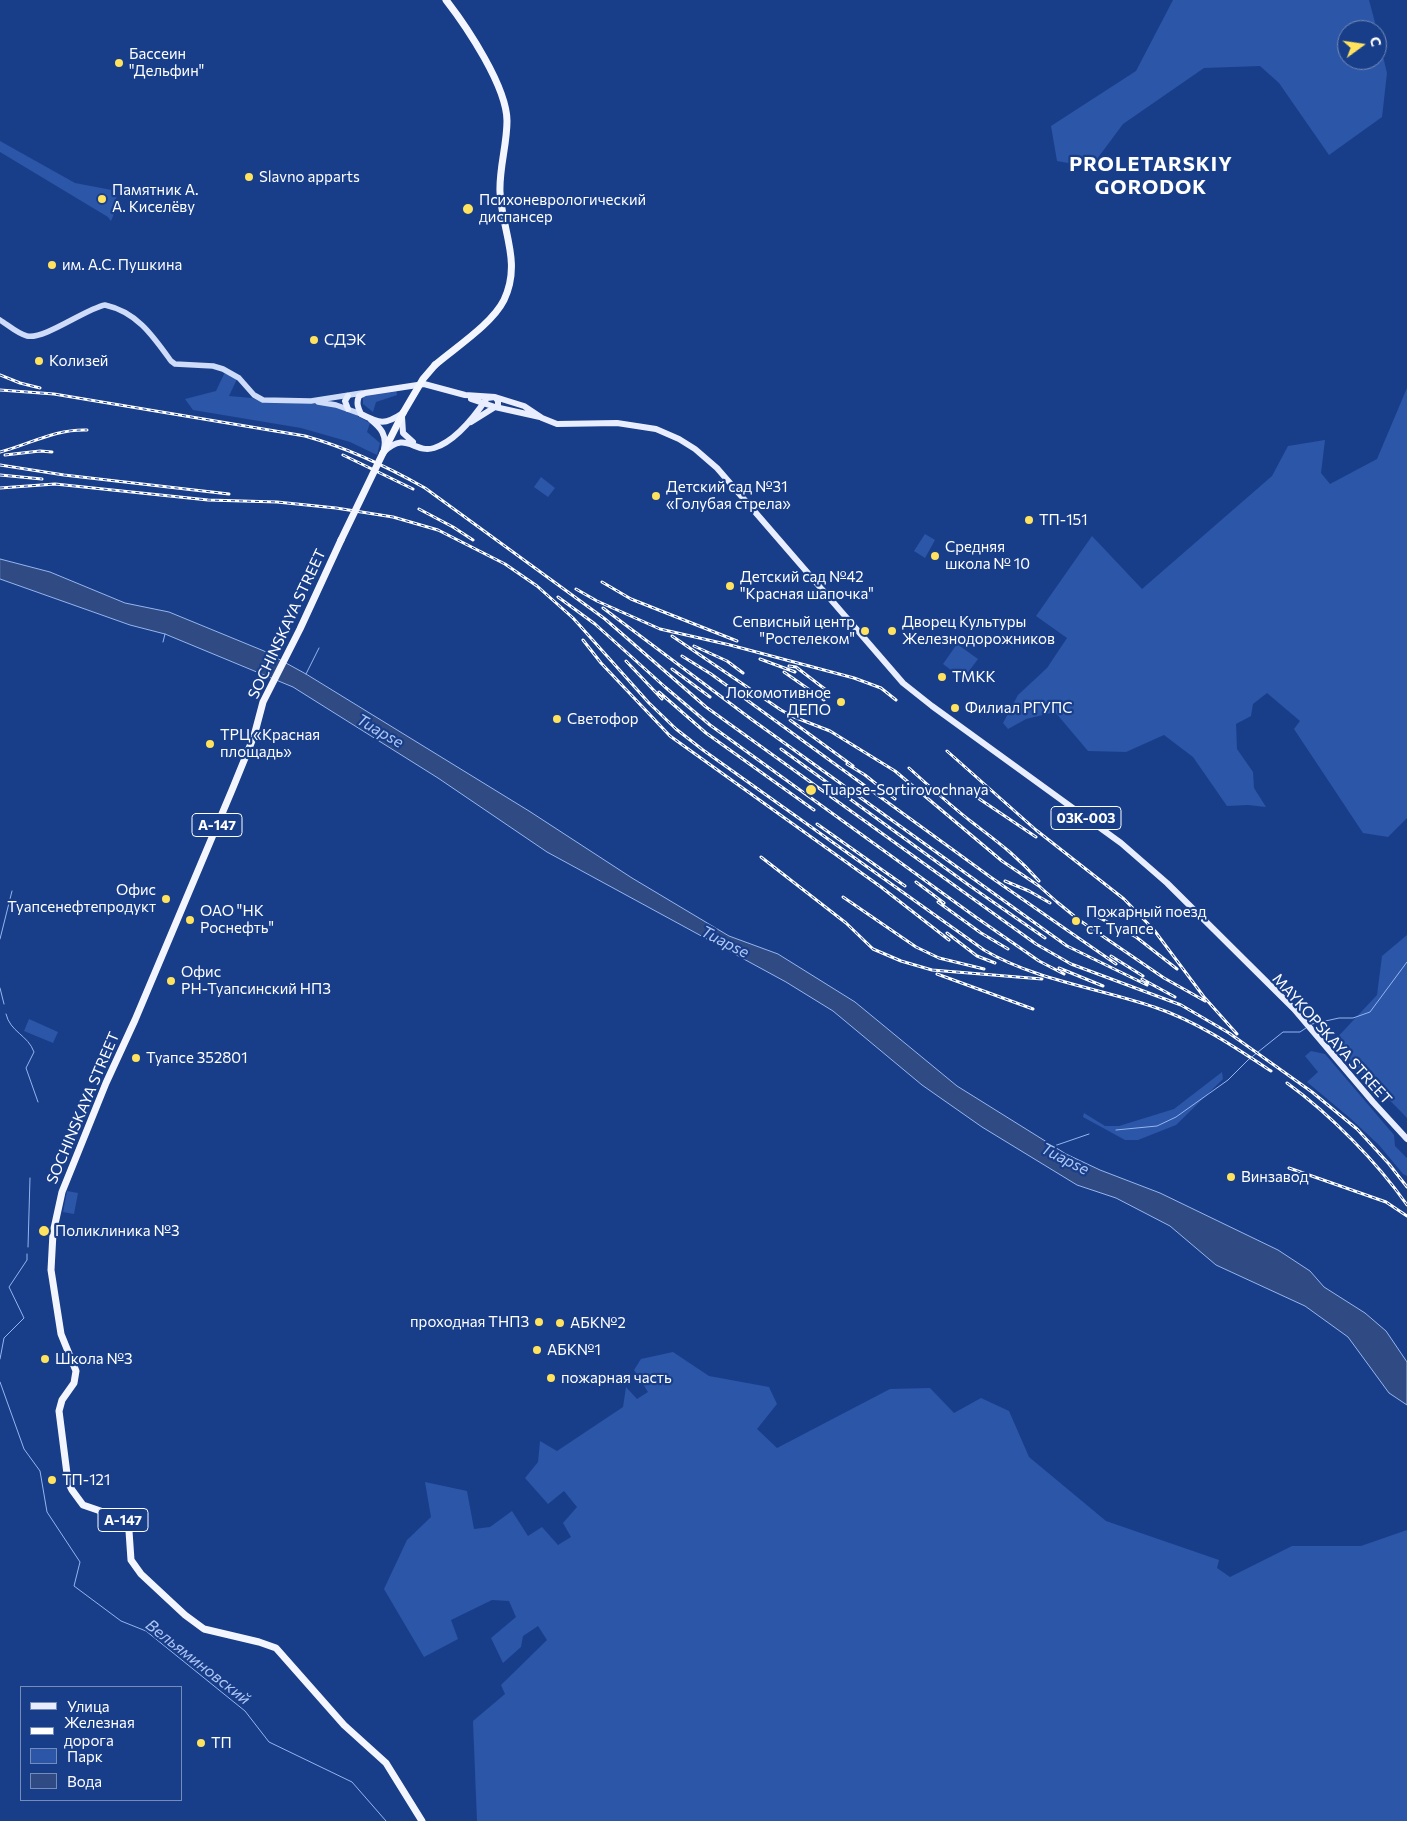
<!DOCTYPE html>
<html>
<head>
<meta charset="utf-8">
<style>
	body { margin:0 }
	#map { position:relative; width:1407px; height:1821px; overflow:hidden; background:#193e89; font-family:Commissioner,sans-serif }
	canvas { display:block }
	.legend { position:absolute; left:20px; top:1686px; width:162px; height:115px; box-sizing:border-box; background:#193e89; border:1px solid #758bb8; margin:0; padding:6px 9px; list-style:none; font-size:15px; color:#fff }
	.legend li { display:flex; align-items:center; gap:10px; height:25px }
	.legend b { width:25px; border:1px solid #758bb8 }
	.north { position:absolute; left:1337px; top:20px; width:50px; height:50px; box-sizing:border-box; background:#193e89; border:1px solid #758bb8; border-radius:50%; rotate:76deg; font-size:14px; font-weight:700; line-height:20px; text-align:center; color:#fff }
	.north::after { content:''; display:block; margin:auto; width:18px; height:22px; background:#ffe25e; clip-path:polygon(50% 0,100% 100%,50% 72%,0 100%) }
</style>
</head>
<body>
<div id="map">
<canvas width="1407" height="1821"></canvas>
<ul class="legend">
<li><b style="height:6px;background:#e8eeff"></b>Улица</li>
<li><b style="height:6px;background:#fff"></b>Железная дорога</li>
<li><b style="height:14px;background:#2c56a7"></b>Парк</li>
<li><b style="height:14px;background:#304b83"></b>Вода</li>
</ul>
<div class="north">С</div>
</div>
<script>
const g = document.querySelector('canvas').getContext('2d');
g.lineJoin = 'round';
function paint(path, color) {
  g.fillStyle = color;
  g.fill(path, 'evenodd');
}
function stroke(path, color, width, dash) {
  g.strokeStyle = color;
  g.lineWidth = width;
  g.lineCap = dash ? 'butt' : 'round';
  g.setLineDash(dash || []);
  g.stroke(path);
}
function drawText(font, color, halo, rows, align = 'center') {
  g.font = font + ' Commissioner,sans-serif';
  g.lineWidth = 4.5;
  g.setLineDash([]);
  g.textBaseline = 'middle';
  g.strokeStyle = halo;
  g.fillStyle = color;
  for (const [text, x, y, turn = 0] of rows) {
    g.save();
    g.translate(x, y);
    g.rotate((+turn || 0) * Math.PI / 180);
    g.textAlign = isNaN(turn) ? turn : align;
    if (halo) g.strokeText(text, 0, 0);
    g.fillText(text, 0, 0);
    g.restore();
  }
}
paint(new Path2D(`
	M 1173,0 L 1369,0 L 1377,30 L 1347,30 L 1347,60 L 1377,60 L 1377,31 L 1387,73 L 1382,117 L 1329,155 L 1279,83 L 1260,66 L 1204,68 L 1123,124 L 1091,167 L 1057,161 L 1051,126 L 1136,71 Z
	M 0,141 L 75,183 L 117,191 L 115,211 L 111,221 L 108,217 L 0,152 Z
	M 225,372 L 237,379 L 229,396 L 252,398 L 266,403 L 311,403 L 336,407 L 356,415 L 370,423 L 367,432 L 380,443 L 377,455 L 350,442 L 301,428 L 193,410 L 185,399 L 216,391 Z
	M 396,388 L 397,395 L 376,402 L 373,412 L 363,404 L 363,396 Z
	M 1407,388 L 1407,818 L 1388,837 L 1363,833 L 1294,729 L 1300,721 L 1267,693 L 1253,704 L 1251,716 L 1236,724 L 1237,749 L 1253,772 L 1254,788 L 1266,807 L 1248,805 L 1227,806 L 1193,757 L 1164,735 L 1126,752 L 1088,751 L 1055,712 L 1026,719 L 1008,729 L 1003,723 L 1018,695 L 1047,668 L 1067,638 L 1036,616 L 1092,536 L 1142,589 L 1272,476 L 1288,446 L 1325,440 L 1321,473 L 1330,484 L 1377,459 Z
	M 541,477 L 555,488 L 548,497 L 534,487 Z
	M 925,534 L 935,540 L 925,558 L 914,551 Z
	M 957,644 L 978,659 L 963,679 L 943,664 Z
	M 1407,935 L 1407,1118 L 1333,1042 L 1377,995 L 1382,956 Z
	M 29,1019 L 58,1032 L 53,1043 L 24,1031 Z
	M 1311,1051 L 1325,1054 L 1394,1135 L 1395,1146 L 1407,1158 L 1407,1176 L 1403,1174 L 1379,1145 L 1350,1118 L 1307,1082 L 1318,1072 L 1305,1056 Z
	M 1222,1072 L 1223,1079 L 1176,1125 L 1138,1140 L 1125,1140 L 1083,1117 L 1084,1113 L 1105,1126 L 1119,1126 L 1174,1109 Z
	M 67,1191 L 78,1193 L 74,1214 L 63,1212 Z
	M 673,1352 L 709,1376 L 769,1387 L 777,1404 L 757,1429 L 777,1448 L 890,1389 L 930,1388 L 954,1413 L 981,1398 L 1009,1411 L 1029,1457 L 1106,1521 L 1219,1560 L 1217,1568 L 1230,1577 L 1292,1546 L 1361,1546 L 1407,1530 L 1407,1821 L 477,1821 L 473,1721 L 505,1694 L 501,1685 L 547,1640 L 538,1626 L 523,1636 L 521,1647 L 503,1663 L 491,1638 L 516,1617 L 509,1601 L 492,1600 L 451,1620 L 458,1639 L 424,1657 L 384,1589 L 407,1540 L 431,1517 L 425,1482 L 467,1491 L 474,1529 L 490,1527 L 512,1511 L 528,1536 L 542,1527 L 558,1545 L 571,1537 L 563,1523 L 577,1507 L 564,1491 L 548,1504 L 525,1478 L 538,1462 L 540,1441 L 557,1451 L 623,1407 L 626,1387 L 637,1399 L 648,1392 L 634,1370 L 641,1359 Z`), '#2c56a7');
const water = new Path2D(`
	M 0,559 L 50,572 L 125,603 L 169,612 L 264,651 L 306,674 L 529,811 L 632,878 L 729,936 L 778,954 L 855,1002 L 957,1086 L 1066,1154 L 1100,1170 L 1160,1193 L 1278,1250 L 1310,1271 L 1324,1287 L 1365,1313 L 1386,1331 L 1407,1362 L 1407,1405 L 1389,1393 L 1348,1337 L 1305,1306 L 1216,1265 L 1170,1226 L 1116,1198 L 1077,1185 L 982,1127 L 922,1085 L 833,1011 L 786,982 L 547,852 L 438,778 L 293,687 L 165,634 L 130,625 L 0,579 Z`);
paint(water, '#304b83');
stroke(water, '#95b5f0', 1);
stroke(new Path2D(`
	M 163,642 L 165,634
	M 306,674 L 319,648
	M 0,939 L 12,891
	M 0,988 L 4,1004
	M 6,1014 C 10,1032 28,1035 34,1052 L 26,1068 L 38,1102
	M 1312,1024 L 1339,1018 L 1353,1018 L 1370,1012 L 1407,962
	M 1116,1130 L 1157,1126 L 1176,1117 L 1228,1080 L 1248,1060 L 1283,1032 L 1300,1032 L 1306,1028
	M 1054,1146 L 1089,1134
	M 28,1247 L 30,1178
	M 0,1359 L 4,1338 L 24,1318 L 9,1287 L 27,1260 L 27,1254
	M 0,1382 L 24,1449 L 40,1471 L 47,1512 L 80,1562 L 74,1586 L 121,1621 L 146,1631 L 245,1711 L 269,1742 L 352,1782 L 386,1821`), '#95b5f0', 1);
stroke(new Path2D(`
	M 0,320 C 8,325 18,334 27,336 C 44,340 85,309 105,305 C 137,312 153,336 171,361 L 175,364 L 213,366 L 223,369 L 239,378 L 254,395 L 263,400 L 311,401 L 362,393
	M 318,402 L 336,405 L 361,414`), '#cfdcf9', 5.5);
stroke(new Path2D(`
	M 348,409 L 345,401 L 348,396
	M 403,413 C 385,425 380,424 361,414 C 358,408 356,403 359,396 L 365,393 L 424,384 L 465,395 L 495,397 L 524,406 L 542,418 L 557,424 L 617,423 L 656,429 L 679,439 L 695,449 L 717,468 L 903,683 L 932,706 L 1121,843 L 1167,883 L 1294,1009 L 1373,1102 L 1407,1139
	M 402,417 L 403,433 L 413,442
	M 371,420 C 381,428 387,435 384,449
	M 471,422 L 495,407 L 540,417
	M 384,452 C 406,430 414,454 434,448 C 456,441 475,416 487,398 L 495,397 L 498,401 L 498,406 L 495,407 L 471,399`), '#e8eeff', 6);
stroke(new Path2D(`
	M 435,365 C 456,347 492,324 504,300 C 522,262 502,231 500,192 C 499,168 507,145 507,121 C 507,87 467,27 446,0
	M 383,453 L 403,413
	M 341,540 L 300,629 L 263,702 L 254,736 L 232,790 L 135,1020 L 106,1083 L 62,1192 L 53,1233 L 51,1270 L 61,1334 L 76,1371 L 74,1383 L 62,1400 L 59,1411 L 66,1466 L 68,1482 L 72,1490 L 83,1505 L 118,1517 L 125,1523 L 129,1531 L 131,1560 L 141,1574 L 185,1615 L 204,1629 L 259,1642 L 276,1648 L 344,1725 L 386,1763 L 422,1821`), '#f4f6ff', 7);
const rail = new Path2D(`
	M 0,375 L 20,383 L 40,388
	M 0,390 L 54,394 L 305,436 C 348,448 386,466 425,488 L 605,619 L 706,707 L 1036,944 L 1071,964 L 1181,1005 L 1229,1033 L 1312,1092 L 1357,1129 L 1389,1164 L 1407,1187
	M 0,452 C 31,444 54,429 87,430
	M 5,455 L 40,451 L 52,452
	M 343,455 L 413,489
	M 0,465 L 64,475 L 229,494
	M 0,475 L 42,479
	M 0,488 L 55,484 L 208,500 L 277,502 L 336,508 L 393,517 L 438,530 L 505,564 L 537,586 L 573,618 L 649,703 L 676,729 L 703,750 L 984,950 C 1035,980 1098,988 1154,1007 C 1196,1021 1233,1046 1271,1071
	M 419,509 L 453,527 L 473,540
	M 602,582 L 631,599 L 737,641
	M 576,589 L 597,601 L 660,629 L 730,645 L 854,678 L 881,688 L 896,700
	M 558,597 L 595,624 L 665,687 L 710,725 L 977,918 L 1039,961 L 1064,974
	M 603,608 L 751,719 L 1067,946 L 1147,985
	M 672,636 L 781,710 L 794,717 L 830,731 L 895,771 L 1002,861 L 1039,886 L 1057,902 L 1079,920 L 1164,978 L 1205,1001
	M 583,640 L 601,663 L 670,736 L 881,887 L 949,940
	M 694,646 L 727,661 L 743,673
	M 682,656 L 711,674 L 989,876 L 1116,964
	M 760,659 L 795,672
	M 626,661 L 662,699
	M 789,666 L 796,667 L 830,693
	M 672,669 L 710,697
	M 784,672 L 824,700
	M 659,692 L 706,733 L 814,810
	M 790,720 L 853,766
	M 781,749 L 970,886 L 1045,938
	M 947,751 L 1036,830 L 1124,899 L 1154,930 L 1204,997 L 1237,1034
	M 847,764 L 865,775 L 895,799
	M 909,768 C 930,787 951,806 973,823 C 999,843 1017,856 1039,881
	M 966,790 L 1036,837
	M 817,824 L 905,886
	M 761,857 L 846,923 L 873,949 L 901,961 L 932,970 L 1042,979
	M 1005,881 L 1029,891 L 1050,903
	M 916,882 L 944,903
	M 843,897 L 916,947 L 939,958 L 984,969
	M 938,902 L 981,933 L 1008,949
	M 1098,917 L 1136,937 L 1177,969
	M 947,933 L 977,956 L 995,963
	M 1111,956 L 1143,976
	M 1059,968 L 1103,986
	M 937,974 L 1033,1009
	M 1142,979 L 1175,997
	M 1287,1083 C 1330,1114 1377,1162 1407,1205
	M 1289,1168 L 1386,1202 L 1407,1216`);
stroke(rail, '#fff', 3);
stroke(rail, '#193e89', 1, [4]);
stroke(new Path2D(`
	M 403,413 L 423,379 L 435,365
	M 341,540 L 383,453`), '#f4f6ff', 7);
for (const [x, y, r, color] of [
	[119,63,5,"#ffe25e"],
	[249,177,5,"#ffe25e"],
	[102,199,5,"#ffe25e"],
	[468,209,6,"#ffe25e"],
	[52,265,5,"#ffe25e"],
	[314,340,5,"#ffe25e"],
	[39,361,5,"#ffe25e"],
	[656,496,5,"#ffe25e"],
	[1029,520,5,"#ffe25e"],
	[935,556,5,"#ffe25e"],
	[730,586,5,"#ffe25e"],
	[865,631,5,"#ffe25e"],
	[892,631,5,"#ffe25e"],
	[942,677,5,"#ffe25e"],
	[841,702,5,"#ffe25e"],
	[955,708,5,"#ffe25e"],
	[557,719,5,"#ffe25e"],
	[210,744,5,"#ffe25e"],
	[811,790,6,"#ffe25e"],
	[166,899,5,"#ffe25e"],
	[190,920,5,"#ffe25e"],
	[1076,921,5,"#ffe25e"],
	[171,981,5,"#ffe25e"],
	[136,1058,5,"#ffe25e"],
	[1231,1177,5,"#ffe25e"],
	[44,1231,6,"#ffe25e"],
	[539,1322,5,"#ffe25e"],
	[560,1323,5,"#ffe25e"],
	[537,1350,5,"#ffe25e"],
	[45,1359,5,"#ffe25e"],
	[551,1378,5,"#ffe25e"],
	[52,1480,5,"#ffe25e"],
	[201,1743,5,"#ffe25e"]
]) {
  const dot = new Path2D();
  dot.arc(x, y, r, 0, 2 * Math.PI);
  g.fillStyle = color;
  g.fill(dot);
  stroke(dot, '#193e89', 2);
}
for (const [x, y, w] of [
	[1086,818,70],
	[217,825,50],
	[123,1520,50]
]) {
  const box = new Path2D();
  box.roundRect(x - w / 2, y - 11.5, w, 23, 4);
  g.fillStyle = '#193e89';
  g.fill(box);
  stroke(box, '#fff', 1);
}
drawText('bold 14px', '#fff', null, [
	["03К-003",1086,818],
	["А-147",217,825],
	["А-147",123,1520]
]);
drawText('15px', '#fff', '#193e89', [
	["Бассеин",129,54],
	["\"Дельфин\"",129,71],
	["Slavno apparts",259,177],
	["Памятник А.",112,190],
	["А. Киселёву",112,207],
	["Психоневрологический",479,200],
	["диспансер",479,217],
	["им. А.С. Пушкина",62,265],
	["СДЭК",324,340],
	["Колизей",49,361],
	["Детский сад №31",666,487],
	["«Голубая стрела»",666,504],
	["ТП-151",1039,520],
	["Средняя",945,547],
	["школа № 10",945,564],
	["Детский сад №42",740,577],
	["\"Красная шапочка\"",740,594],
	["Сепвисный центр",855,622,"right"],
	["\"Ростелеком\"",855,639,"right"],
	["Дворец Культуры",902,622],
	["Железнодорожников",902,639],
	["ТМКК",952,677],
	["Локомотивное",831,693,"right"],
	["ДЕПО",831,710,"right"],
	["Филиал РГУПС",965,708],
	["Светофор",567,719],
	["ТРЦ «Красная",220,735],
	["площадь»",220,752],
	["Tuapse-Sortirovochnaya",822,790],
	["Офис",156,890,"right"],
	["Туапсенефтепродукт",156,907,"right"],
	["ОАО \"НК",200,911],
	["Роснефть\"",200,928],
	["Пожарный поезд",1086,912],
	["ст. Туапсе",1086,929],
	["Офис",181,972],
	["РН-Туапсинский НПЗ",181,989],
	["Туапсе 352801",146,1058],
	["Винзавод",1241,1177],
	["Поликлиника №3",55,1231],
	["проходная ТНПЗ",529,1322,"right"],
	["АБК№2",570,1323],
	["АБК№1",547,1350],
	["Школа №3",55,1359],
	["пожарная часть",561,1378],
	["ТП-121",62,1480],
	["ТП",211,1743]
], 'left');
drawText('15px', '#fff', '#193e89', [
	["SOCHINSKAYA STREET",287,624,-65],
	["MAYKOPSKAYA STREET",1332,1039,48],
	["SOCHINSKAYA STREET",83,1108,-67]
]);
drawText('italic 16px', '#aec6f5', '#193e89', [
	["Tuapse",380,731,30],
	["Tuapse",725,942,27],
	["Tuapse",1065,1159,27],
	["Вельяминовский",198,1662,38]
]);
g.letterSpacing = '1px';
drawText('bold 20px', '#fff', '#193e89', [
	["PROLETARSKIY",1151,164],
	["GORODOK",1151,187]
]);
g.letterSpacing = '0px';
</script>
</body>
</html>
